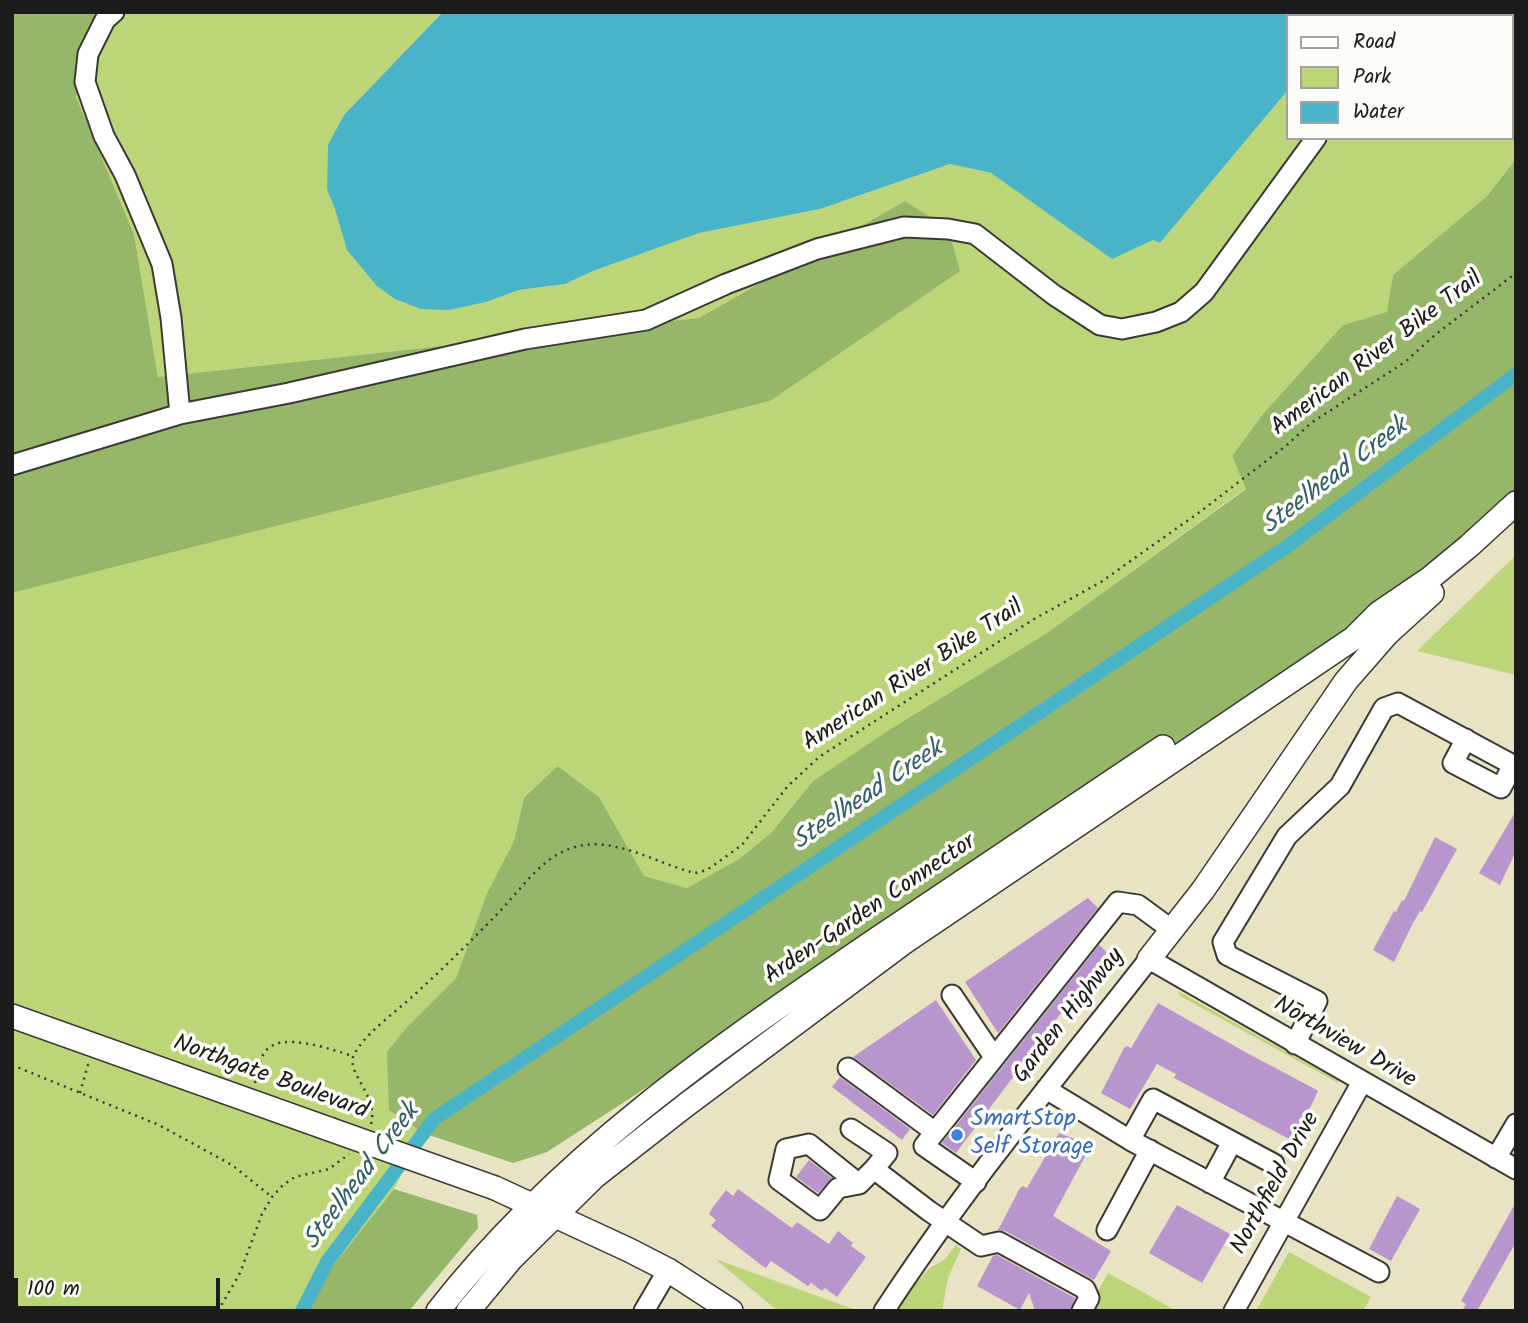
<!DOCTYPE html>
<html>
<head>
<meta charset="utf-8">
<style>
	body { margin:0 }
	#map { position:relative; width:1528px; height:1323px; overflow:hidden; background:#e8e3c2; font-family:Kalam,sans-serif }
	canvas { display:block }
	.frame { position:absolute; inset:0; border:14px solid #1c1c1c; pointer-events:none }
	.legend { position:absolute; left:1286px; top:14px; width:228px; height:126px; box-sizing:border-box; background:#fdfcf7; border:2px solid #a3a29f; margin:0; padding:9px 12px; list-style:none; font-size:21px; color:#1c1c1c }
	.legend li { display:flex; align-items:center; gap:14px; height:35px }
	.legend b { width:35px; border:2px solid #a3a29f }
	.scale { position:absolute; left:14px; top:1278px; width:206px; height:32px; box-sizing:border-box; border:4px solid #1c1c1c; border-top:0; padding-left:9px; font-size:21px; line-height:24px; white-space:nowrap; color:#1c1c1c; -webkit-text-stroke:5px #fdfcf7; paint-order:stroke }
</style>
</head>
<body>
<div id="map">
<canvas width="1528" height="1323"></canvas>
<div class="frame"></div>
<ul class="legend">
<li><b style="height:9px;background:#fff"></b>Road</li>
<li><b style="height:19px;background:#bdd579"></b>Park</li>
<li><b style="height:19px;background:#49b3c7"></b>Water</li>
</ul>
<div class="scale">100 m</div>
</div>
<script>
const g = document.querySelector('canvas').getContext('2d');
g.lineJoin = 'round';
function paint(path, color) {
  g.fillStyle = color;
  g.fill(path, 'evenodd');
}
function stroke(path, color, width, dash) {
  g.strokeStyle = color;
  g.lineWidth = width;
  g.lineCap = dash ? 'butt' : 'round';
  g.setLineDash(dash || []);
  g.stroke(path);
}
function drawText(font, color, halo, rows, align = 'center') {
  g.font = font + ' Kalam,sans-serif';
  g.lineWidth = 7;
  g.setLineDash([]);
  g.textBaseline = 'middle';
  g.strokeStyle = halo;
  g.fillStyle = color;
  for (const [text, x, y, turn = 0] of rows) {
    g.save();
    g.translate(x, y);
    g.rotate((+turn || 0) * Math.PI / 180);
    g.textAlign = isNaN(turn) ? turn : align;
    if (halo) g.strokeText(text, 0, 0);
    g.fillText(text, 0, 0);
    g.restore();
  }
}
paint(new Path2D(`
	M 105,12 L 443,12 L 344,115 L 327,190 L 335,209 L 486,302 L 519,290 L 565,284 L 593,271 L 699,233 L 820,209 L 950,164 L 991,173 L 1112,258 L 1153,240 L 1160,243 L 1288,90 L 1288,138 L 1512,138 L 1512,16 L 1348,16 L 1351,12 L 1516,12 L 1516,159 L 1487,196 L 1393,275 L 1388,312 L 1343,325 L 1263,414 L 1232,456 L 1246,488 L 1047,633 L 892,728 L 813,781 L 771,833 L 739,859 L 687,888 L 644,876 L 599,797 L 559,766 L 524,796 L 514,841 L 487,893 L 456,978 L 407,1027 L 390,1110 L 423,1133 L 394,1189 L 310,1295 L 303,1311 L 12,1311 L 12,593 L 770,401 L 905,201 L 700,318 L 158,377 L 134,234 L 76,97 Z
	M 1516,555 L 1516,675 L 1417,651 Z
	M 1178,991 L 1337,1080 L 1340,1084 L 1180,996 Z
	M 956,1245 L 961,1249 L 948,1278 L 942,1311 L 897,1311 L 912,1287 L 930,1268 L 945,1259 Z
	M 1289,1252 L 1371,1297 L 1363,1311 L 1256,1311 Z
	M 715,1259 L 856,1310 L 778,1311 Z
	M 1108,1273 L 1177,1311 L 1087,1311 Z`), '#bdd579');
paint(new Path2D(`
	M 12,12 L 105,12 L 76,97 L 134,234 L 158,377 L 699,318 L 905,201 L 948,229 L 960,271 L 770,401 L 12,593 Z
	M 1516,159 L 1516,499 L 1414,590 L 547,1152 L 513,1163 L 423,1133 L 389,1110 L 387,1052 L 407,1027 L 456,978 L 487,893 L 514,841 L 524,797 L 558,766 L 599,797 L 644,876 L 687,888 L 739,859 L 771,833 L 813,781 L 892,728 L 1047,633 L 1246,489 L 1232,456 L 1263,414 L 1343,325 L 1387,312 L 1393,275 L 1487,196 Z
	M 394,1189 L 477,1215 L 478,1228 L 409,1311 L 302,1311 L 310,1295 Z`), '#96b669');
paint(new Path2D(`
	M 443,12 L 1351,12 L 1348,16 L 1288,16 L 1288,90 L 1160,243 L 1153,240 L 1112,259 L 991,173 L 950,164 L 820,209 L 699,233 L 593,271 L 565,284 L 519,290 L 486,302 L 448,310 L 421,309 L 395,299 L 377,286 L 347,250 L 335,209 L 327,190 L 328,145 L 344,115 Z`), '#49b3c7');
stroke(new Path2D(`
	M 302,1311 L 327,1262 L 434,1119 L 1286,547 L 1516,374`), '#49b3c7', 14);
paint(new Path2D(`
	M 1516,811 L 1516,851 L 1500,885 L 1479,873 Z
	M 1435,837 L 1457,849 L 1422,912 L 1420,911 L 1413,923 L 1394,962 L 1373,950 L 1394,911 L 1396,912 L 1402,900 L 1404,901 Z
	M 1088,898 L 1098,908 L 998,1033 L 965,982 Z
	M 1099,945 L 1107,952 L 956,1153 L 942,1143 Z
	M 936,1000 L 976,1060 L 933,1115 L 853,1057 Z
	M 1158,1003 L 1247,1053 L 1315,1089 L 1318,1091 L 1311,1106 L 1291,1140 L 1174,1078 L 1176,1074 L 1157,1064 L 1130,1109 L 1101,1093 L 1124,1048 L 1127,1046 L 1131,1048 Z
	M 840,1077 L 910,1129 L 902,1140 L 832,1087 Z
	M 1059,1133 L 1077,1140 L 1076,1142 L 1089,1149 L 1053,1216 L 1111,1251 L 1094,1280 L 1005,1231 L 998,1230 L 1020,1188 L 1023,1186 L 1027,1188 Z
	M 809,1160 L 832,1178 L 818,1193 L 796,1177 Z
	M 738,1189 L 792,1228 L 797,1222 L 829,1244 L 838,1231 L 853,1243 L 851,1246 L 866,1257 L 837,1297 L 825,1288 L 822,1291 L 811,1283 L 808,1286 L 771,1261 L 766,1268 L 761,1265 L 711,1226 L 716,1220 L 709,1214 L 713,1207 L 726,1190 L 733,1196 Z
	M 1397,1196 L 1420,1209 L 1391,1261 L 1369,1249 Z
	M 1516,1202 L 1516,1242 L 1477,1311 L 1462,1311 L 1466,1304 L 1461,1301 Z
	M 1177,1205 L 1230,1234 L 1202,1283 L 1149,1253 Z
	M 997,1255 L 1075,1298 L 1070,1311 L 1035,1311 L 1029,1293 L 1020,1310 L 977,1286 L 993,1256 Z`), '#b995ce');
const minor = new Path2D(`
	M 1409,16 L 1412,12
	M 180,414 L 289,393 L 525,339 L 646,320 L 726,284 L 817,249 L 904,227 L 948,229 L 975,234 L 1054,295 L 1100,325 L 1122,329 L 1156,322 L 1181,312 L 1204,292 L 1316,138
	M 12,465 L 180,414 L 171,318 L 162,264 L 125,175 L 104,136 L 85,82 L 88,54 L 105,20 L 114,12
	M 952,995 L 994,1057
	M 1295,1044 L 1317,1001 L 1227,955 L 1223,942 L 1287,836 L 1340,786 L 1384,708 L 1398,703 L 1513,765 L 1501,788 L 1453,763 L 1466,739
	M 848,1068 L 935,1132
	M 1046,1089 L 1130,1140 L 1379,1272
	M 851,1129 L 887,1153 L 874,1169 L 929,1211 L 981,1246 L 999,1242 L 1085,1289 L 1089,1298 L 1082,1311
	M 1130,1140 L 1153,1099 L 1274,1164
	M 1496,1158 L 1516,1124
	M 976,1182 L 924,1146 L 1118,902 L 1138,905 L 1172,930
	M 1210,1183 L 1232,1142
	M 859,1184 L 809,1144 L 786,1149 L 779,1180 L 820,1210 L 838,1188 L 859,1184 L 874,1169
	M 1107,1230 L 1150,1150
	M 644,1311 L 668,1270
	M 884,1311 C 964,1188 1059,1074 1149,959 L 1516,1169
	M 1234,1311 L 1362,1082`);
const major = new Path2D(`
	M 1149,959 L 1203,890 L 1346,681 L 1387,634 L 1432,593
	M 12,1016 L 329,1129
	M 495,1188 L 629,1250 L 668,1270 L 731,1311
	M 438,1311 C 558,1157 717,1048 877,939 C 972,875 1068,811 1163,747
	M 468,1311 L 512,1258 L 594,1177 L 686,1105 L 903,943 L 1354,638 L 1379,613 L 1429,579 L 1469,546 L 1516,503`);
stroke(minor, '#3b3a35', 23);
stroke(major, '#3b3a35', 26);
stroke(new Path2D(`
	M 12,1065 L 159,1125 L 232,1165 L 272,1197
	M 255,1083 C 258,1073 259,1060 265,1052 C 280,1030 332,1050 353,1056
	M 80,1093 L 89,1061
	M 371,1124 C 379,1096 345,1072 354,1055 C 364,1034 397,1011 414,995 C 444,968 473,939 501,910 C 523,887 541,858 572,848 C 612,834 657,864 695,873 L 707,870 L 742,845 L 787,787 L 819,757 L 1034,619 L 1101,582 L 1201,511 L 1287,445 L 1311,423 L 1405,362 L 1435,335 L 1516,273
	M 218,1311 L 240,1273 L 262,1214 L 272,1197 L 283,1185 L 295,1177 L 329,1169 L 349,1154`), '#3b3a35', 2.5, [2, 5]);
stroke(minor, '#fff', 19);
stroke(major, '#fff', 23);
const majorBridge = new Path2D(`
	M 329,1129 L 495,1188`);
stroke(majorBridge, '#3b3a35', 26, []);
stroke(majorBridge, '#fff', 23);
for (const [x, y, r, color] of [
	[957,1135,7,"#3f7fe0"]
]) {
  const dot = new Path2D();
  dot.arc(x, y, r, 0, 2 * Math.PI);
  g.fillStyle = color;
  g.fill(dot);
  stroke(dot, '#fdfcf7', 2.5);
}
drawText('24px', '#1c1c1c', '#fdfcf7', [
	["American River Bike Trail",1378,355,-37],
	["American River Bike Trail",914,677,-33],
	["Arden-Garden Connector",871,911,-34],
	["Garden Highway",1070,1017,-52],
	["Northview Drive",1344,1044,30],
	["Northgate Boulevard",270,1079,20],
	["Northfield Drive",1277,1184,-61]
]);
drawText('24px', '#366cbe', '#fdfcf7', [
	["SmartStop",971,1121],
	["Self Storage",971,1149]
], 'left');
drawText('italic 26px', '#306069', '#fdfcf7', [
	["Steelhead Creek",1336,478,-37],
	["Steelhead Creek",869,797,-34],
	["Steelhead Creek",363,1178,-53]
]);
</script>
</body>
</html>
